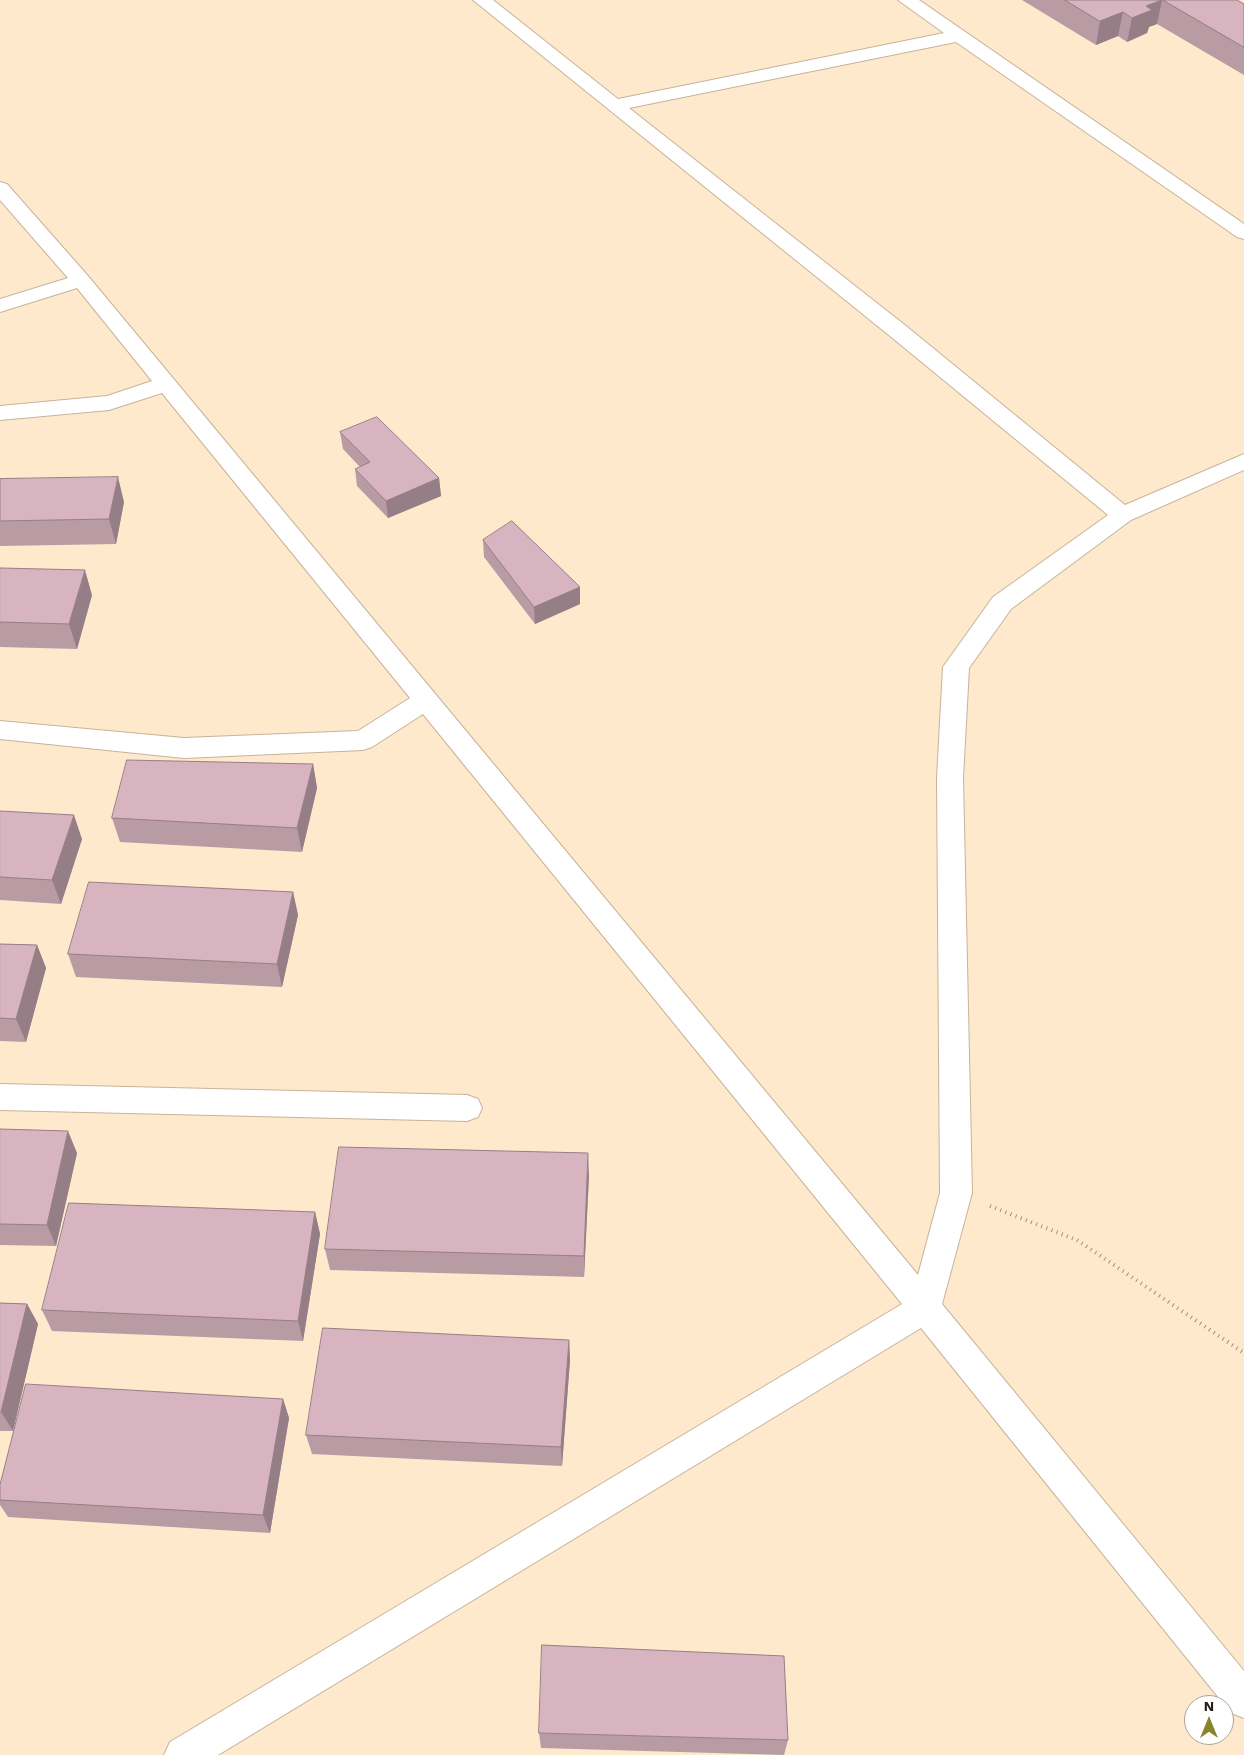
<!DOCTYPE html>
<html>
<head>
<meta charset="utf-8">
<style>
	body { margin:0 }
	#map { position:relative; width:1244px; height:1755px; overflow:hidden; background:#fee9cd; font-family:"Work Sans",sans-serif }
	canvas { display:block }
	.north { position:absolute; left:1184px; top:1695px; width:50px; height:50px; box-sizing:border-box; background:#fff; border:1px solid #a9a5a1; border-radius:50%; rotate:0deg; font-size:14px; font-weight:700; line-height:20px; text-align:center; color:#271f15 }
	.north::after { content:''; display:block; margin:auto; width:18px; height:22px; background:#87842d; clip-path:polygon(50% 0,100% 100%,50% 72%,0 100%) }
</style>
</head>
<body>
<div id="map">
<canvas width="1244" height="1755"></canvas>
<div class="north">N</div>
</div>
<script>
const g = document.querySelector('canvas').getContext('2d');
g.lineJoin = 'round';
function stroke(path, color, width, dash) {
  g.strokeStyle = color;
  g.lineWidth = width;
  g.lineCap = dash ? 'butt' : 'round';
  g.setLineDash(dash || []);
  g.stroke(path);
}
function paint(path, color) {
  g.fillStyle = color;
  g.fill(path, 'evenodd');
}
const street = new Path2D(`
	M 473,0 L 493,0 L 618,99 L 944,33 L 898,0 L 919,0 L 1244,224 L 1244,239 L 1237,237 L 956,42 L 629,108 L 906,326 L 1125,505 L 1244,454 L 1244,470 L 1131,520 L 1011,609 L 969,668 L 963,778 L 972,1193 L 942,1304 L 1244,1671 L 1244,1718 L 1231,1713 L 921,1328 L 218,1755 L 164,1755 L 170,1742 L 902,1304 L 423,714 L 372,747 L 363,750 L 184,758 L 0,739 L 0,721 L 184,738 L 358,731 L 410,698 L 162,393 L 109,410 L 0,420 L 0,406 L 107,396 L 152,381 L 77,288 L 0,312 L 0,299 L 68,278 L 0,200 L 0,182 L 7,184 L 88,276 L 918,1275 L 940,1193 L 937,778 L 943,667 L 993,597 L 1108,515 L 890,336 Z
	M 0,1084 L 467,1095 L 478,1099 L 482,1108 L 478,1117 L 467,1121 L 0,1110 Z`);
stroke(street, '#c7b399', 2);
stroke(new Path2D(`
	M 990,1206 L 1077,1240 L 1244,1353`), '#a0917d', 4, [1, 4.5]);
paint(street, '#fff');
paint(new Path2D(`
	M 1022,0 L 1237,0 L 1244,4 L 1244,75 L 1157,24 L 1149,27 L 1147,33 L 1127,42 L 1118,36 L 1096,45 Z
	M 340,432 L 439,478 L 441,496 L 388,518 L 357,486 L 355,469 L 360,467 L 343,449 Z
	M 0,479 L 124,502 L 116,544 L 0,546 Z
	M 483,540 L 580,587 L 580,604 L 535,624 L 484,557 Z
	M 0,568 L 92,595 L 77,649 L 0,647 Z
	M 313,764 L 317,788 L 302,852 L 120,842 L 112,818 Z
	M 0,811 L 82,839 L 61,904 L 0,900 Z
	M 293,892 L 298,915 L 282,987 L 76,977 L 68,954 Z
	M 0,944 L 37,945 L 46,968 L 26,1042 L 0,1041 Z
	M 0,1129 L 77,1153 L 56,1246 L 0,1245 Z
	M 589,1175 L 584,1277 L 330,1270 L 325,1249 Z
	M 315,1212 L 320,1234 L 303,1341 L 52,1331 L 42,1310 Z
	M 0,1303 L 27,1304 L 38,1324 L 13,1431 L 0,1431 Z
	M 569,1340 L 570,1360 L 562,1466 L 312,1454 L 306,1435 Z
	M 283,1399 L 289,1418 L 270,1533 L 8,1517 L 0,1505 L 0,1485 Z
	M 539,1733 L 788,1740 L 784,1755 L 541,1748 Z`), '#b99ba4');
paint(new Path2D(`
	M 1162,0 L 1157,24 L 1149,27 L 1147,33 L 1127,42 L 1132,18 L 1146,6 Z
	M 1123,12 L 1118,36 L 1096,45 L 1100,21 Z
	M 118,477 L 124,502 L 116,544 L 109,519 Z
	M 439,478 L 441,496 L 388,518 L 386,501 Z
	M 85,570 L 92,595 L 77,649 L 69,624 Z
	M 580,587 L 580,604 L 535,624 L 534,607 Z
	M 313,764 L 317,788 L 302,852 L 297,828 Z
	M 74,815 L 82,839 L 61,904 L 52,880 Z
	M 293,892 L 298,915 L 282,987 L 277,964 Z
	M 37,945 L 46,968 L 26,1042 L 16,1019 Z
	M 68,1131 L 77,1153 L 56,1246 L 47,1225 Z
	M 588,1153 L 589,1175 L 584,1277 L 584,1256 Z
	M 315,1212 L 320,1234 L 303,1341 L 298,1321 Z
	M 27,1304 L 38,1324 L 13,1431 L 1,1412 Z
	M 569,1340 L 570,1360 L 562,1466 L 561,1447 Z
	M 283,1399 L 289,1418 L 270,1533 L 263,1515 Z`), '#967e86');
const building = new Path2D(`
	M 1065,0 L 1162,0 L 1146,6 L 1152,10 L 1132,18 L 1123,12 L 1100,21 Z
	M 1163,0 L 1237,0 L 1244,4 L 1244,47 Z
	M 377,417 L 439,478 L 386,501 L 355,469 L 370,462 L 340,432 Z
	M 118,477 L 109,519 L 0,521 L 0,479 Z
	M 512,521 L 580,587 L 534,607 L 483,540 Z
	M 0,568 L 85,570 L 69,624 L 0,622 Z
	M 127,760 L 313,764 L 297,828 L 112,818 Z
	M 0,811 L 74,815 L 52,880 L 0,877 Z
	M 89,882 L 293,892 L 277,964 L 68,954 Z
	M 0,944 L 37,945 L 16,1019 L 0,1018 Z
	M 0,1129 L 68,1131 L 47,1225 L 0,1224 Z
	M 339,1147 L 588,1153 L 584,1256 L 325,1249 Z
	M 69,1203 L 315,1212 L 298,1321 L 42,1310 Z
	M 0,1303 L 27,1304 L 1,1412 L 0,1412 Z
	M 323,1328 L 569,1340 L 561,1447 L 306,1435 Z
	M 26,1384 L 283,1399 L 263,1515 L 0,1500 L 0,1485 Z
	M 542,1645 L 784,1656 L 788,1740 L 539,1733 Z`);
paint(building, '#d7b4bf');
stroke(building, '#967e86', 1);
</script>
</body>
</html>
